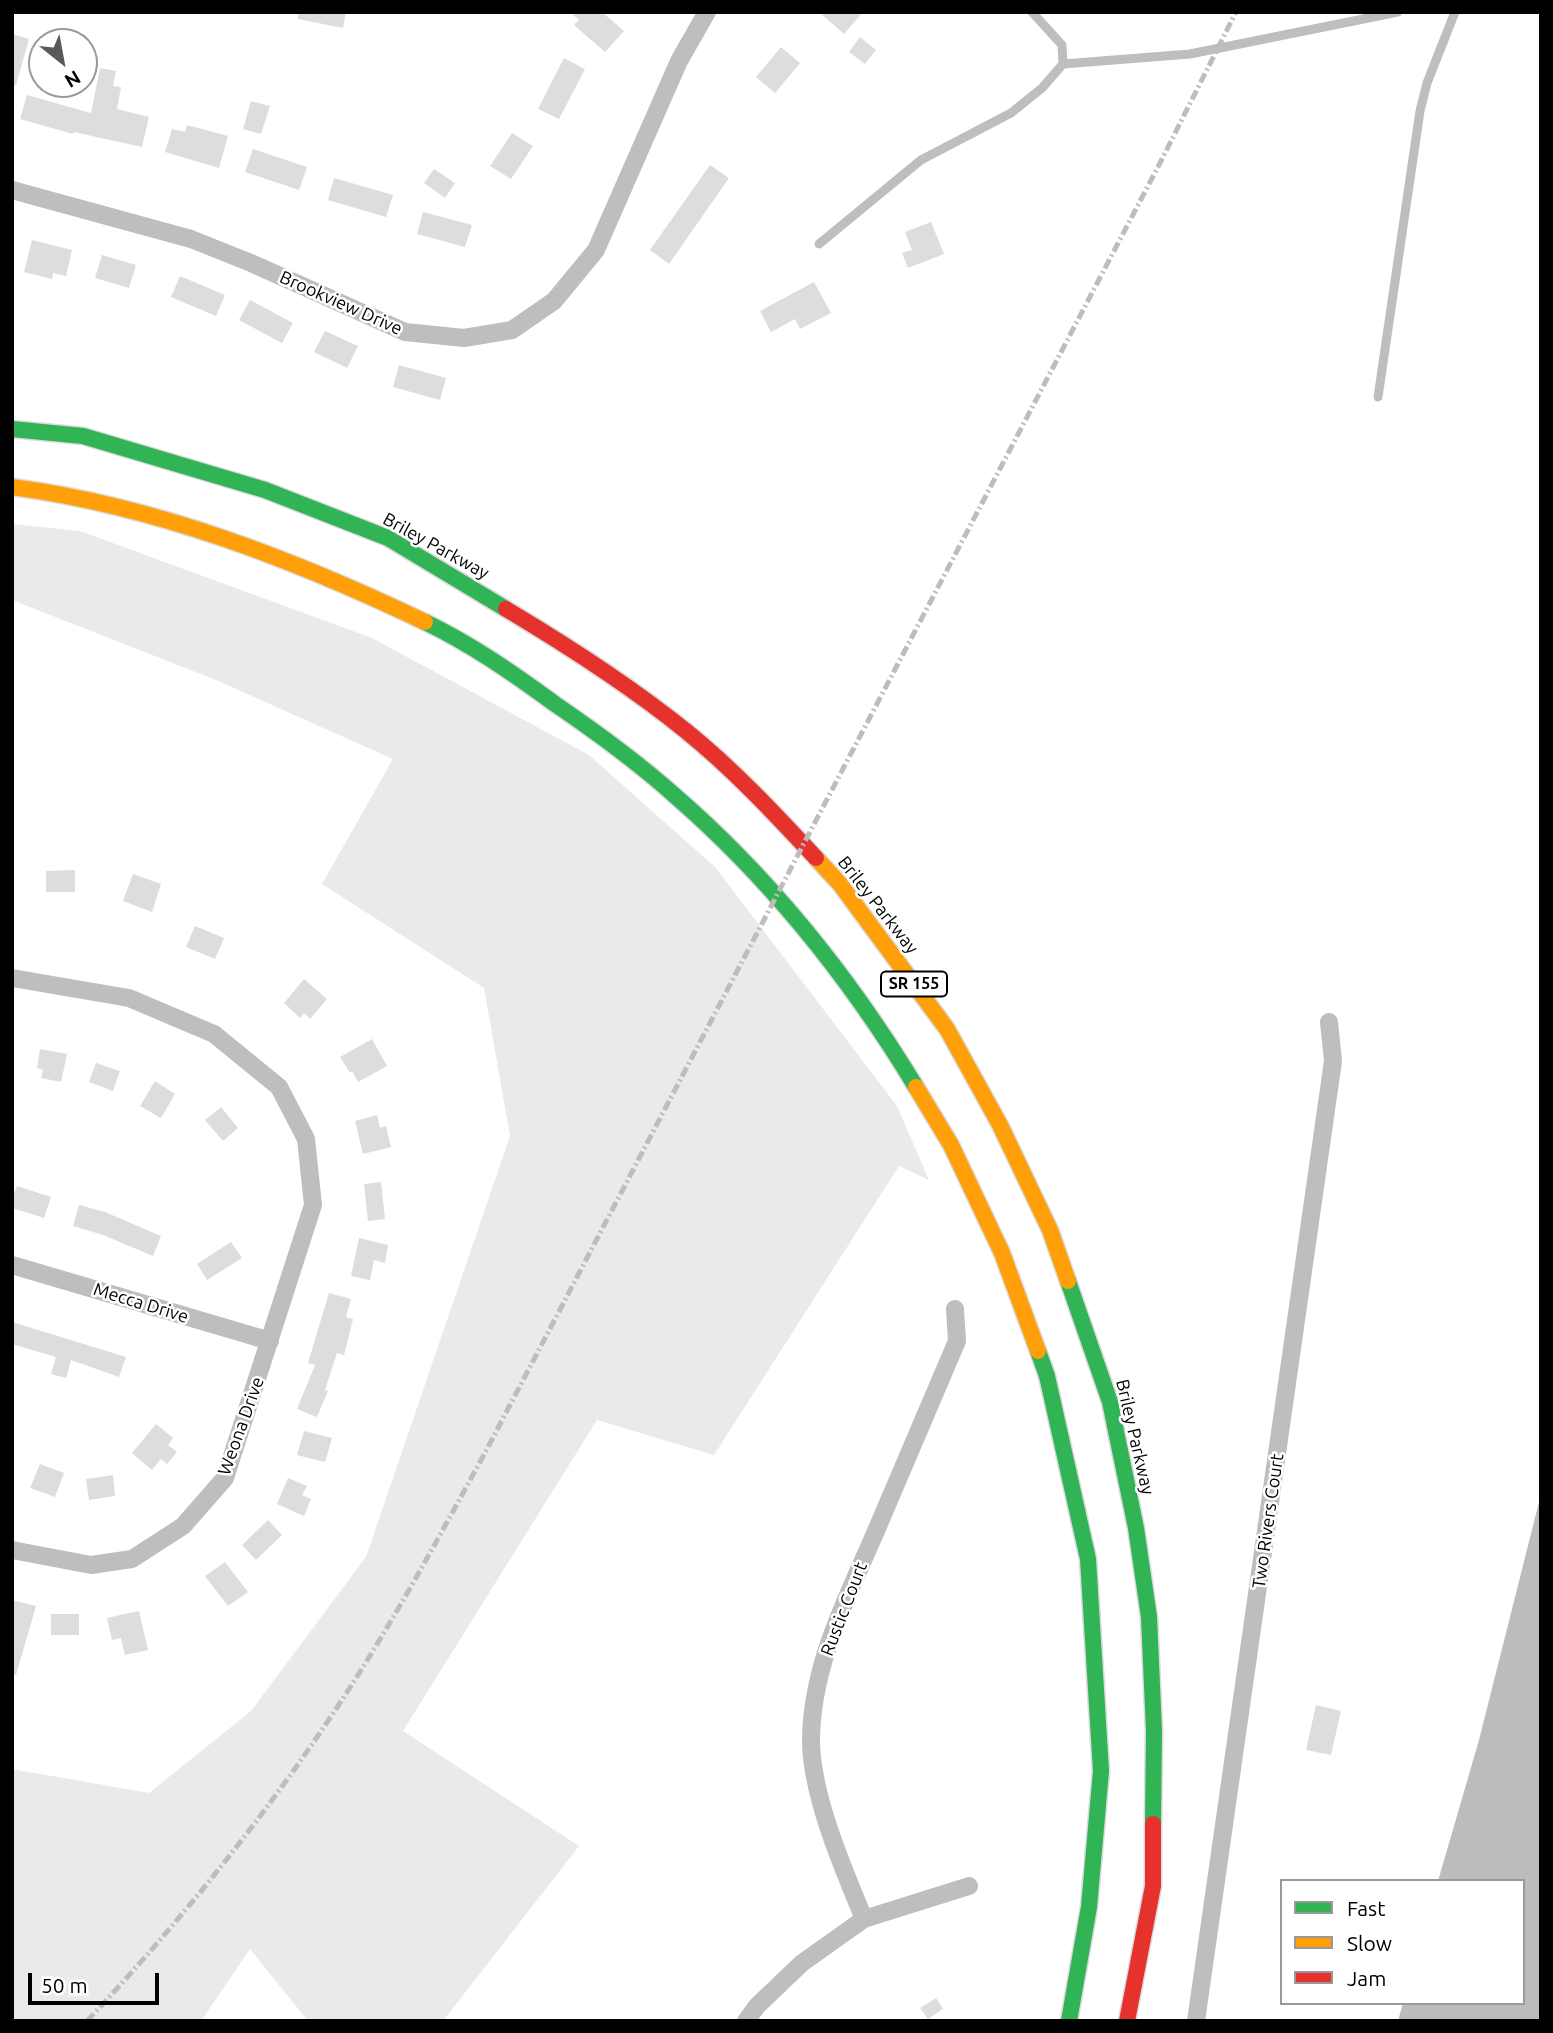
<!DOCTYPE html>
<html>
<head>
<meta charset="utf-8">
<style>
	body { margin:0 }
	#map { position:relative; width:1553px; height:2033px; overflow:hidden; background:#fff; font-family:Ubuntu,sans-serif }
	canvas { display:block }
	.frame { position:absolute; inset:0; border:14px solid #000; pointer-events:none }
	.legend { position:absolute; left:1280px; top:1879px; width:245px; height:126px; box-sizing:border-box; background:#fff; border:2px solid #999; margin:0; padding:9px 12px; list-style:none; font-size:21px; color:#000 }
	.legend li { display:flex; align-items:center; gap:14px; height:35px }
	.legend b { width:35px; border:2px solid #999 }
	.north { position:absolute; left:28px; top:28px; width:70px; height:70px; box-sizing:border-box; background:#fff; border:2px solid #999; border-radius:50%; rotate:149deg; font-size:19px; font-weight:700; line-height:28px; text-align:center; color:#000 }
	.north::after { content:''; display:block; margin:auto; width:24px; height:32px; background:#595959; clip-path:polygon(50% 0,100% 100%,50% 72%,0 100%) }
	.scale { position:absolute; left:28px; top:1973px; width:131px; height:32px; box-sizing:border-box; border:4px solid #000; border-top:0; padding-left:9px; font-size:21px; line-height:24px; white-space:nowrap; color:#000; -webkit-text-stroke:5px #fff; paint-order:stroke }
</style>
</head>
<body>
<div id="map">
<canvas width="1553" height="2033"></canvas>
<div class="frame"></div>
<ul class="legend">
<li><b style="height:9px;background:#30b455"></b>Fast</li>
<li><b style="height:9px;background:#ff9f0a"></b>Slow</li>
<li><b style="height:9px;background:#e5322d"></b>Jam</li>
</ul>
<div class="north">N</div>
<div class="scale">50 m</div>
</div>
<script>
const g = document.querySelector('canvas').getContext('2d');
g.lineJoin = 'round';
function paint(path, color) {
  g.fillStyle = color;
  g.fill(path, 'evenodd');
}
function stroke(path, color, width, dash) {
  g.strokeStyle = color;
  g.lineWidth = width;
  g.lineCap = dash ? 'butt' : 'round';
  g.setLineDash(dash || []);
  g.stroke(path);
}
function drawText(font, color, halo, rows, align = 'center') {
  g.font = font + ' Ubuntu,sans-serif';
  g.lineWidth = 5;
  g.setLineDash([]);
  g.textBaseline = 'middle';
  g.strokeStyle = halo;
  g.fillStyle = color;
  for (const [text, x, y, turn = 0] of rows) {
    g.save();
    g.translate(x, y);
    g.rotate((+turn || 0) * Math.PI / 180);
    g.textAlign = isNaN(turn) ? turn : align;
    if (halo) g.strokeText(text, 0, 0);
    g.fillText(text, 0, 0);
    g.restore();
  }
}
paint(new Path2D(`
	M 12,524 L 80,531 L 372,638 L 589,755 L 715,867 L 897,1106 L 929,1180 L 899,1166 L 714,1455 L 597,1420 L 403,1731 L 579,1846 L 443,2021 L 308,2021 L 250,1949 L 201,2021 L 12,2021 L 12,1769 L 149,1793 L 251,1711 L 366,1557 L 510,1136 L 484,988 L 322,884 L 393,759 L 216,680 L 12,600 Z`), '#eaeaea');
paint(new Path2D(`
	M 1541,1494 L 1541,2021 L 1398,2021 L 1403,2003 L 1523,2003 L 1523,1881 L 1438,1881 L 1479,1740 Z`), '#bcbcbc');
paint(new Path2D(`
	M 298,12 L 346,12 L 343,28 L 298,19 Z
	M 570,12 L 602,12 L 624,31 L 605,52 L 574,25 L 579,20 Z
	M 819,12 L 863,12 L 844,34 Z
	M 12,34 L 29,39 L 16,85 L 12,84 Z
	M 860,37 L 876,50 L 865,64 L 849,52 Z
	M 781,47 L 800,63 L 775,93 L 756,77 Z
	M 564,58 L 585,69 L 559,119 L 538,109 Z
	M 100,68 L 116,71 L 113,86 L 121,87 L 117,109 L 149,117 L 142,147 L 74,132 L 73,134 L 20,119 L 27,95 L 91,113 Z
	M 251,101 L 270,106 L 261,134 L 243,129 Z
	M 187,125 L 228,136 L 219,168 L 165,152 L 172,129 L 185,132 Z
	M 512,133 L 533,146 L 511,179 L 490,166 Z
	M 253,149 L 307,167 L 299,190 L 245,172 Z
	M 710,165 L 729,178 L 669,264 L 650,250 Z
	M 434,169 L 455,183 L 445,198 L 424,183 Z
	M 334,178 L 393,195 L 386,217 L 328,200 Z
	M 423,212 L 472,225 L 465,247 L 417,234 Z
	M 931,222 L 944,254 L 908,268 L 902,253 L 912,250 L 905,232 Z
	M 32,240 L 72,250 L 66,276 L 53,273 L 52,279 L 24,272 Z
	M 102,255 L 136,265 L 129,288 L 95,278 Z
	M 180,276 L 225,295 L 216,316 L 171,297 Z
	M 814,282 L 831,313 L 800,329 L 795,319 L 771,332 L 760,311 Z
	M 250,300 L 293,323 L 282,343 L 239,320 Z
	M 325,331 L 358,346 L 347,368 L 314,352 Z
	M 399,365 L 446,378 L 440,400 L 393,387 Z
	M 75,870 L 75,892 L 46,892 L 46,871 Z
	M 133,874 L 161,884 L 152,912 L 123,901 Z
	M 195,926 L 224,938 L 215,959 L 186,947 Z
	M 304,979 L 327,999 L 310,1019 L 304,1013 L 300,1018 L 284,1003 Z
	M 372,1039 L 387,1066 L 358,1082 L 352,1071 L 350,1073 L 340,1057 Z
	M 40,1049 L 67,1054 L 61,1082 L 41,1078 L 43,1070 L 37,1068 Z
	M 96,1063 L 120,1071 L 113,1091 L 89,1082 Z
	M 155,1081 L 175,1094 L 161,1118 L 140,1106 Z
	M 221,1107 L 238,1128 L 223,1141 L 205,1120 Z
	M 377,1115 L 380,1128 L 386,1126 L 391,1147 L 363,1154 L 355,1121 Z
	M 381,1182 L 385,1219 L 368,1221 L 364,1184 Z
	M 17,1186 L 51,1197 L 44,1218 L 12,1208 L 12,1198 Z
	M 79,1205 L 105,1212 L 161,1236 L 153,1256 L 103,1235 L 73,1226 Z
	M 359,1238 L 388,1245 L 385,1263 L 374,1260 L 370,1280 L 351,1276 Z
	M 231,1242 L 242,1258 L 207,1280 L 197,1264 Z
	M 329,1293 L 351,1299 L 346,1317 L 353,1319 L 344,1355 L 337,1353 L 325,1390 L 328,1391 L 317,1417 L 297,1409 L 315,1365 L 308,1363 Z
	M 12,1322 L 126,1357 L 119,1377 L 71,1360 L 66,1378 L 51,1374 L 56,1357 L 12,1344 Z
	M 156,1424 L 173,1438 L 168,1445 L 177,1452 L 167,1464 L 161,1459 L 152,1470 L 132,1453 Z
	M 304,1431 L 332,1438 L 325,1462 L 297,1455 Z
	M 40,1464 L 64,1473 L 55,1497 L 30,1488 Z
	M 113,1475 L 115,1496 L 89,1500 L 86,1479 Z
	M 288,1478 L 307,1486 L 302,1495 L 311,1499 L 304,1516 L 277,1504 Z
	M 268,1520 L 282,1535 L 256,1560 L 242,1545 Z
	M 225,1562 L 248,1592 L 228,1606 L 205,1576 Z
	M 12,1600 L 36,1606 L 16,1675 L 12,1674 Z
	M 139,1611 L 148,1650 L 125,1655 L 121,1638 L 112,1640 L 107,1618 Z
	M 51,1614 L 79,1614 L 79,1635 L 51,1635 Z
	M 1316,1705 L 1341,1711 L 1331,1755 L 1306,1750 Z
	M 936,1998 L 943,2009 L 928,2019 L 920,2008 Z`), '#ddd');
const fast = new Path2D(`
	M 12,429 L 83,436 L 265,490 L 388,538 L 506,609
	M 425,622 C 471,644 514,674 555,704 C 596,732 636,761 673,794 C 769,877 850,978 916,1087
	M 1068,1281 L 1110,1402 L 1136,1528 L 1149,1617 L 1154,1731 L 1153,1824
	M 1038,1351 L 1047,1376 L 1088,1559 L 1101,1771 L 1089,1907 L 1069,2021`);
const slow = new Path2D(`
	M 12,487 C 156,506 295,560 425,622
	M 816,858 L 840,884 L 947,1029 L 1000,1125 L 1050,1230 L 1068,1281
	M 916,1087 L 951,1145 L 1002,1253 L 1038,1351`);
const jam = new Path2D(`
	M 506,609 C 568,646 629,685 686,731 C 733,769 775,814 816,858
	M 1127,2021 L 1153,1886 L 1153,1824`);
stroke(fast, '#dbdbdb', 19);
stroke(slow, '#dbdbdb', 19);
stroke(jam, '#dbdbdb', 19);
stroke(new Path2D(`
	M 1063,64 L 1190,54 L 1398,12
	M 819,244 L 921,160 L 1011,113 L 1042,88 L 1063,64 L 1062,45 L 1032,12
	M 1378,397 L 1420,111 L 1427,83 L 1455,12`), '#bebebe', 9);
stroke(new Path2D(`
	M 12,190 L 191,239 L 251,263 L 405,332 L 464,338 L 512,330 L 554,301 L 596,250 L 679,61 L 707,12
	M 12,978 L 129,998 L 214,1034 L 279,1087 L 306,1139 L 313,1205 L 225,1478 L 183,1526 L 132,1559 L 91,1565 L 12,1550
	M 12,1265 L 270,1341
	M 864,1919 C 843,1868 812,1797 811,1742 C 811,1666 847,1598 876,1531 C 903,1467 930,1404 957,1341 L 955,1309
	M 746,2021 L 757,2006 L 802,1963 L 864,1919 L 969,1886
	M 1196,2021 L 1333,1061 L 1329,1022`), '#bebebe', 18);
stroke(fast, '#30b455', 16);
stroke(slow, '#ff9f0a', 16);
stroke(jam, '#e5322d', 16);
stroke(new Path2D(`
	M 87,2021 C 177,1925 259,1824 332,1715 C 389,1630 438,1539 487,1449 L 1160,163 L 1236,12`), '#bdbdbd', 5, [10, 3.5, 2, 3.5]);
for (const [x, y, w] of [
	[914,984,66]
]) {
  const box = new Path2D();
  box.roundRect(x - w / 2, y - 12.5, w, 25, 5);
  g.fillStyle = '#fff';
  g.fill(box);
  stroke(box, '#000', 2);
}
drawText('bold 16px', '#000', null, [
	["SR 155",914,984]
]);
drawText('18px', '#000', '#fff', [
	["Brookview Drive",341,303,24],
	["Briley Parkway",436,546,29],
	["Briley Parkway",878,905,52],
	["Mecca Drive",141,1303,17],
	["Weona Drive",241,1426,-70],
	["Briley Parkway",1135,1437,77],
	["Two Rivers Court",1268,1521,-82],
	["Rustic Court",844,1609,-69]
]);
</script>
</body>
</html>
